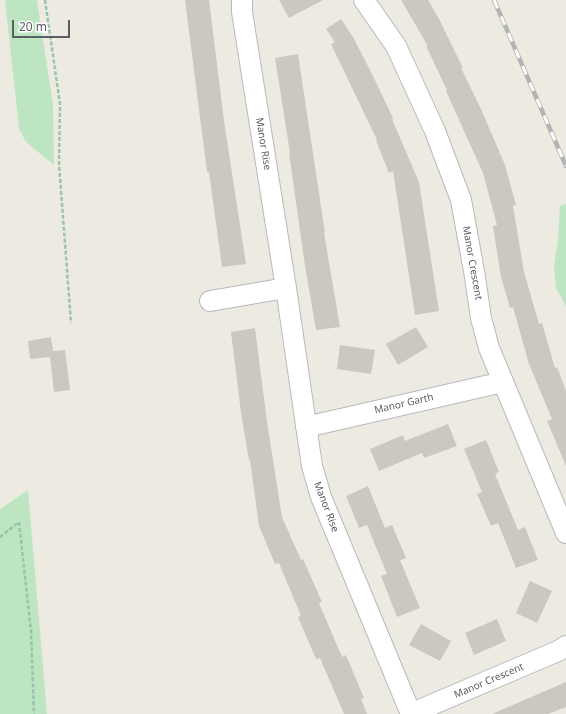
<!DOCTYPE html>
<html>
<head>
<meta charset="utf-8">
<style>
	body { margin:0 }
	#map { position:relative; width:566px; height:714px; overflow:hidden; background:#edebe1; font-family:"Noto Sans",sans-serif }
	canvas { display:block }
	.scale { position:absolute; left:12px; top:20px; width:58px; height:18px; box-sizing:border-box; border:2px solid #5a5d62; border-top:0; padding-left:5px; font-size:12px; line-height:14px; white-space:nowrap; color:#5a5d62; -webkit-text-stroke:3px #fff; paint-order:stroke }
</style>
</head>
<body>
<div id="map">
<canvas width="566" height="714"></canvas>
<div class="scale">20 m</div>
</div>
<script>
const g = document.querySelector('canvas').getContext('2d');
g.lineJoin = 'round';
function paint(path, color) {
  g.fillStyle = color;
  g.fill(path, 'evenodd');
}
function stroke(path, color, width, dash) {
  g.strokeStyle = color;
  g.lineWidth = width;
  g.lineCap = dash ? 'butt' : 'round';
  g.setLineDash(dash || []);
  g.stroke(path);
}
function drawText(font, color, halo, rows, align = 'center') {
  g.font = font + ' "Noto Sans",sans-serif';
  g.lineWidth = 3;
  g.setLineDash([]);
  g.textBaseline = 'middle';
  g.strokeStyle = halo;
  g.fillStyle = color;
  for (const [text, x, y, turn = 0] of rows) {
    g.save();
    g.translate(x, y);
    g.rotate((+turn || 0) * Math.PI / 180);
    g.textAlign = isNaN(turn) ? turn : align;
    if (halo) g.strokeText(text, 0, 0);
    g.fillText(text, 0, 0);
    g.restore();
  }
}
paint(new Path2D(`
	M 5,0 L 37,0 L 53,105 L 54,165 L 26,142 L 19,129 Z
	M 566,204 L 566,306 L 556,288 L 554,266 L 558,240 L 560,206 Z
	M 28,490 L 47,714 L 0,714 L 0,509 Z`), '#bee5c2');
paint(new Path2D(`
	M 185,0 L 209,0 L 224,121 L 246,264 L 222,267 L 209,172 L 207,172 Z
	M 279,0 L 323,0 L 289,18 Z
	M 401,0 L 428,0 L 438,17 L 463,68 L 461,68 L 481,109 L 505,165 L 516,205 L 513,206 L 524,272 L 539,324 L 542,323 L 555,368 L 557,367 L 566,391 L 566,466 L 547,421 L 552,419 L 529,364 L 513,307 L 510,308 L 501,277 L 493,226 L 497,225 L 483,173 L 446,91 L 447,90 L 426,46 L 428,46 Z
	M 341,19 L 353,37 L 372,74 L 393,118 L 392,119 L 419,182 L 439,311 L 415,315 L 393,171 L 389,173 L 376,141 L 377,140 L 331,44 L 335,42 L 326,29 Z
	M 298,54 L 325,233 L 324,233 L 340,327 L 316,330 L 305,266 L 289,153 L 290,153 L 275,58 Z
	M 416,327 L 428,347 L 398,365 L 386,344 Z
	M 255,328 L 267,422 L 282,517 L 301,560 L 303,559 L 322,602 L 319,603 L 342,657 L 346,655 L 364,698 L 361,699 L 367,714 L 344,714 L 320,658 L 316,659 L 298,617 L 301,616 L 279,563 L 275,564 L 259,526 L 250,460 L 249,460 L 241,413 L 231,332 Z
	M 51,337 L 53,351 L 65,350 L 70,390 L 54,392 L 50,357 L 30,359 L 28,341 Z
	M 340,345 L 375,350 L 371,374 L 337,369 Z
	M 448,424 L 457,446 L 424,458 L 422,453 L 379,471 L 370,449 L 403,435 L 405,441 Z
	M 486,440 L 499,472 L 495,474 L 518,530 L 525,527 L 538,560 L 516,568 L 498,523 L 491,526 L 477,494 L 482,492 L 464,449 Z
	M 368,486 L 385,528 L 392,525 L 406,558 L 400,560 L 420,608 L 397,617 L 381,576 L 387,574 L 367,525 L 359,528 L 346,496 Z
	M 530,581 L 552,591 L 537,623 L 516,613 Z
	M 497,619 L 506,641 L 474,655 L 465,633 Z
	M 421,624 L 451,641 L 440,661 L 409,645 Z
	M 566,682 L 566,707 L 548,714 L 492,714 Z`), '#cac8c1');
const minor = new Path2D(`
	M 242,0 L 242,12 L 286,288 L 312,466 L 321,497 L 411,714
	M 364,0 L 396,46 L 435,131 L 461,200 L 474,271 L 481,318 L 489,348 L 566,533
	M 210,301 L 286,288
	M 306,427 L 503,382
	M 410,714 L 558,651 L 566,646`);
stroke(minor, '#b7b9be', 22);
stroke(new Path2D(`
	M 45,0 L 60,104 L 59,164 L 71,323
	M 19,522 L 31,631 L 34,714
	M 0,537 L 19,522`), '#97c5a9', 2.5, [4, 2]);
stroke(minor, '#fff', 20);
const rail = new Path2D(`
	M 494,0 L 566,166`);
stroke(rail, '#b3b4b4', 4.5);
stroke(rail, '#fff', 3, [9]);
drawText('10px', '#5a5d62', '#fff', [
	["Manor Rise",263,144,81],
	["Manor Crescent",472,263,80],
	["Manor Garth",404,404,-13],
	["Manor Rise",326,507,69],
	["Manor Crescent",489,681,-23]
]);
</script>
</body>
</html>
